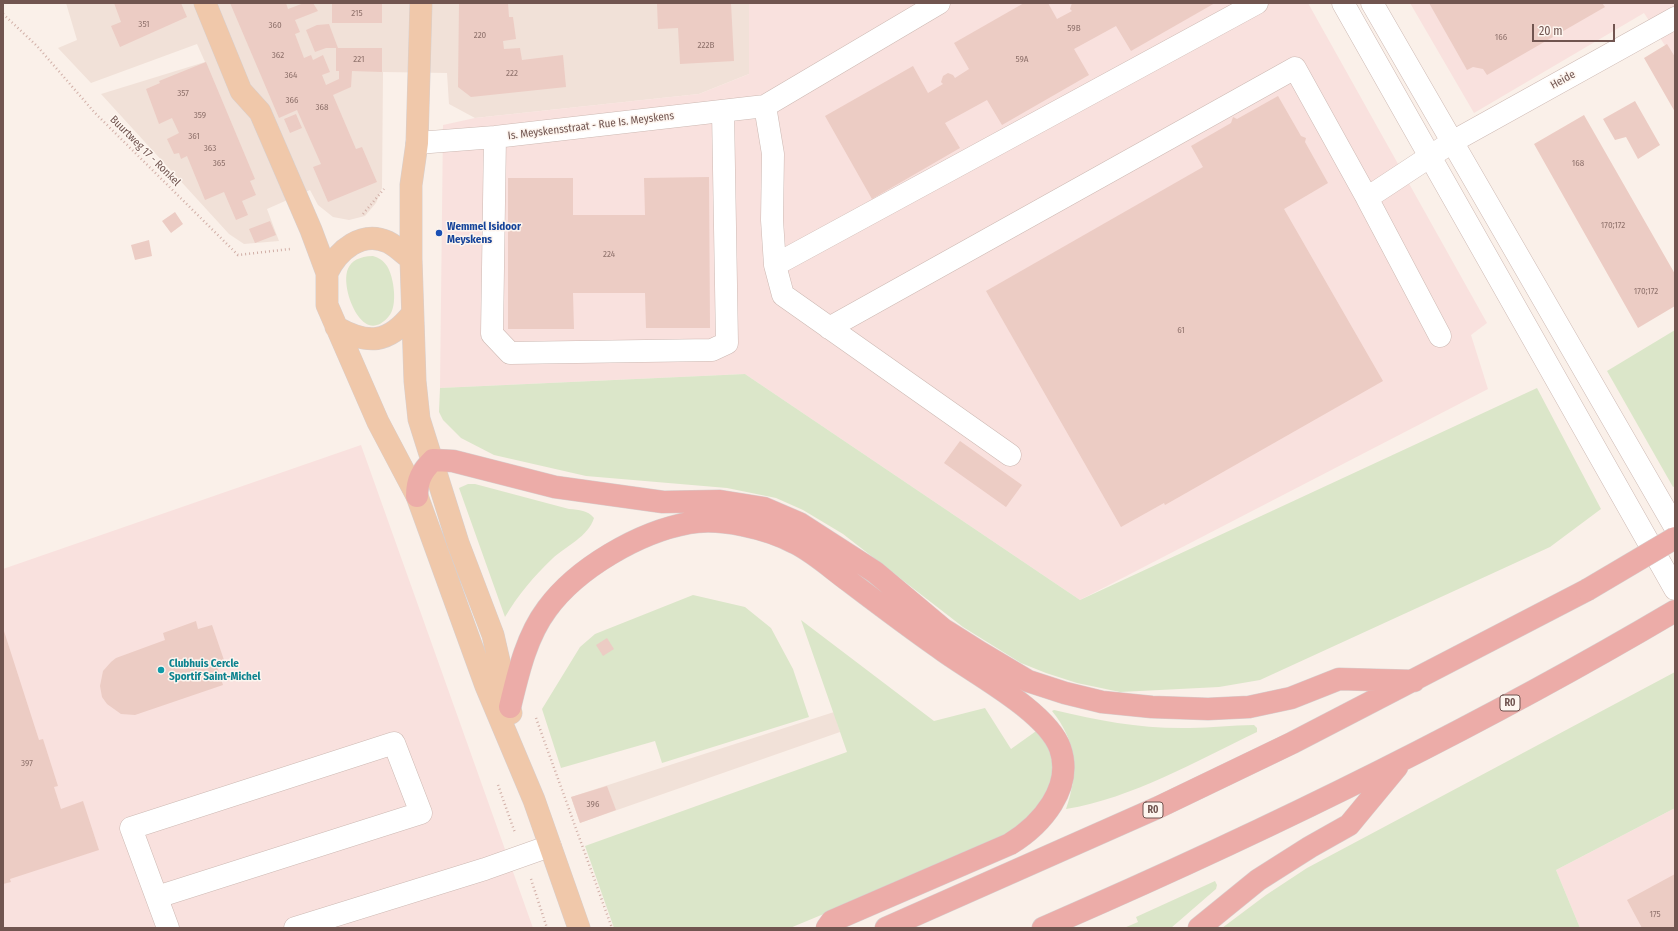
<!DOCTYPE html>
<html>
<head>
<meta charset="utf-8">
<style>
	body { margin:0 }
	#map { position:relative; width:1678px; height:931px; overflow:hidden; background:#faf0e9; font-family:"Fira Sans Condensed",sans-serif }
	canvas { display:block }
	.frame { position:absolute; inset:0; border:4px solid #715550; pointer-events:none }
	.scale { position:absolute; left:1532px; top:24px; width:83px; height:18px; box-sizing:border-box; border:2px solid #715550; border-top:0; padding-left:5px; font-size:12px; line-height:14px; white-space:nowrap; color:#715550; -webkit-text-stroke:3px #fdf5ef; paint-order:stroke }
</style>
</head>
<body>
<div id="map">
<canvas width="1678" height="931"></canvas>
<div class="frame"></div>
<div class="scale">20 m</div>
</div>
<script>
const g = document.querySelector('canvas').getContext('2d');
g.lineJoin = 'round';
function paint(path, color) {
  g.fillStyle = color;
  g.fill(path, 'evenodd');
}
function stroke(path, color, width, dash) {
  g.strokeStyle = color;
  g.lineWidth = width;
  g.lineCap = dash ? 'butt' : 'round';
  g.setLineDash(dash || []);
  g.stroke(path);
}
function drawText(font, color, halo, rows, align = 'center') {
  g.font = font + ' "Fira Sans Condensed",sans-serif';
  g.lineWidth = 3;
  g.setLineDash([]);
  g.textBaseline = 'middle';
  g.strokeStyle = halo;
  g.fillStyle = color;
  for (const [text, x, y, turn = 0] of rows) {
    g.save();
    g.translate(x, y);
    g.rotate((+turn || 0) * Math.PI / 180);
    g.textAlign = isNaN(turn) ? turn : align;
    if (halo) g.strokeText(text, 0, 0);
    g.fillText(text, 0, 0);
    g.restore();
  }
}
paint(new Path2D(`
	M 66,3 L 749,3 L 749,74 L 699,94 L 475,118 L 449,104 L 447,73 L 383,72 L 382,188 L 376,203 L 365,216 L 349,220 L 333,217 L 318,205 L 310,190 L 267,209 L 279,241 L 244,244 L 229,234 L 101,94 L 205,62 L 197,44 L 91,83 L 58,48 L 77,40 Z
	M 834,712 L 840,732 L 580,823 L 571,797 Z`), '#f1e1d8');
paint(new Path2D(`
	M 749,3 L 1308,3 L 1487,323 L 1471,335 L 1488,389 L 1080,600 L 745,374 L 440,388 L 443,125 L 475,118 L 699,94 L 749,74 Z
	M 1410,3 L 1675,3 L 1675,61 L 1644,13 L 1474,113 Z
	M 361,445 L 533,928 L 3,928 L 3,569 Z
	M 1675,808 L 1675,928 L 1580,928 L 1556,870 Z`), '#f9e1de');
paint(new Path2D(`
	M 373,256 C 379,258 383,260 387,266 C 394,277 398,306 389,316 C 370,339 355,316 349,297 C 343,274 345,257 373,256 Z
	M 1675,330 L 1675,486 L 1673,487 L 1607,371 Z
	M 745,374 L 1080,600 L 1537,388 L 1601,509 L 1550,547 L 1260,680 L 1219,687 L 1120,692 L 1077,683 L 1046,673 L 1021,663 L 963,627 L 843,534 L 803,510 L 776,498 L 727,488 L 586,476 L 494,455 L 461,438 L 443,420 L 439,412 L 440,388 Z
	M 468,484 L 475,484 L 569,509 C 580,510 587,510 594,518 C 588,537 566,546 552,559 C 534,576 518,595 505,617 L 459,488 Z
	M 693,595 L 745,607 L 771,628 L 793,669 L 809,717 L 662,763 L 655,741 L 561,768 L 542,709 L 580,647 L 595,634 Z
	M 801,620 L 934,721 L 985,708 L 1011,749 L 1039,729 L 1048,745 L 1053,765 L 1051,779 L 1045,797 L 1033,813 L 1011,832 L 908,879 L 790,928 L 614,928 L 585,846 L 847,752 Z
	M 1675,672 L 1675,808 L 1556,870 L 1580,928 L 1222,928 L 1266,895 L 1307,868 Z
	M 1054,710 C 1101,721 1141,729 1190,728 C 1211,728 1232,725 1254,725 L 1257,728 L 1257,732 C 1196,761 1133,798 1066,809 C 1079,772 1077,742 1052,711 Z
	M 1215,881 L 1217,885 L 1216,889 L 1171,928 L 1124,928 L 1138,922 L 1136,917 Z`), '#dbe6c9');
paint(new Path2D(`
	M 114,3 L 181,3 L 187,17 L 120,47 L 111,26 L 121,22 Z
	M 230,3 L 286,3 L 288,9 L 304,3 L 313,3 L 318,11 L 295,20 L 300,32 L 295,34 L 304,58 L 311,55 L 313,60 L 323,55 L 330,72 L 322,75 L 326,85 L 339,79 L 339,71 L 336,71 L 336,48 L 326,48 L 315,52 L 306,30 L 317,25 L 329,24 L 338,48 L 382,48 L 382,72 L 352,71 L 351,87 L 333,95 L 356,149 L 362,147 L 377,182 L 328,202 L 313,167 L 321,164 L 297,110 L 279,118 Z
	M 332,3 L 382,3 L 382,23 L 332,23 Z
	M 459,3 L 508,3 L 509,17 L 513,17 L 516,39 L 503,41 L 504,49 L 520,48 L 522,60 L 563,55 L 566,87 L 471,97 L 458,87 Z
	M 657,3 L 731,3 L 734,61 L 680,64 L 678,28 L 658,29 Z
	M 1024,3 L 1048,3 L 1057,19 L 1072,11 L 1070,9 L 1072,3 L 1215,3 L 1131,51 L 1116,26 L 1074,49 L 1089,75 L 1002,125 L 987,100 L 945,123 L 960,148 L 872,199 L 825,116 L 913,66 L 928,93 L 943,84 L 941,82 L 943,76 L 948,73 L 953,75 L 955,78 L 969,69 L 954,43 Z
	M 1429,3 L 1602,3 L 1605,7 L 1487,75 L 1483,69 L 1473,67 L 1467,70 Z
	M 1667,44 L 1675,57 L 1675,112 L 1644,58 Z
	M 206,62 L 255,179 L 250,181 L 256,195 L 242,201 L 248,215 L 236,220 L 224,192 L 205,200 L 187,156 L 181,159 L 179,153 L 174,154 L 167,139 L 179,133 L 172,118 L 159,124 L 146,89 L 160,83 L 159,81 Z
	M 1278,96 L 1301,136 L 1306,138 L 1305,142 L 1328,183 L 1284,209 L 1383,381 L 1165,505 L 1164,503 L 1121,527 L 986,291 L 1203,167 L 1191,146 L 1231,123 L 1233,117 L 1237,119 Z
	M 1635,101 L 1660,145 L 1638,159 L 1626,137 L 1615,140 L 1603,119 Z
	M 296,114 L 302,128 L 290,133 L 284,119 Z
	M 1584,115 L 1675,274 L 1675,306 L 1638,328 L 1534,144 Z
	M 709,177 L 710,328 L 646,328 L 645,293 L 573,293 L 574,329 L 508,329 L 508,178 L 573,178 L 573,215 L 645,215 L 644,178 Z
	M 175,212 L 183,224 L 171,233 L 162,221 Z
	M 270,221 L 276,235 L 255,243 L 249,229 Z
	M 149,240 L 152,256 L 135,260 L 131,245 Z
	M 960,441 L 1022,485 L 1006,507 L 944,463 Z
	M 196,621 L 198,629 L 212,625 L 224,660 L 216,663 L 223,685 L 135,715 L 121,714 L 107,704 L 102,697 L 100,686 L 103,671 L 111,662 L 116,658 L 165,640 L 163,633 Z
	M 3,628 L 39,740 L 43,739 L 58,786 L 54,787 L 61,809 L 83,801 L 99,850 L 10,879 L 11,882 L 3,884 Z
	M 607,638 L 614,649 L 603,656 L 596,645 Z
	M 607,786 L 616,810 L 580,823 L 571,797 Z
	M 1675,874 L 1675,928 L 1642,928 L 1627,900 Z`), '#ecccc4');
const minor = new Path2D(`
	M 1343,3 L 1675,589
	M 1372,3 L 1675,527
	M 765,106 L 773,154 L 772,220 L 775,265 L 783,295 L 1010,455
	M 495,137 L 492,334 L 510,353 L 712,350 L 727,343 L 723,111
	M 417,143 L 495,137 L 765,106 L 939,3
	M 1367,198 L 1440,336
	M 775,265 L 1257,3
	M 829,328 L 1295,68 L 1367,198 L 1452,142 L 1675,18
	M 157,897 L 421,813 L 394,743 L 131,828 L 168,928
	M 295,928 L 485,869 L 550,846`);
const major = new Path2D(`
	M 205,3 L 241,91 L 260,112 L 311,230 L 327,273 L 327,305 L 378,422 L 417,496 L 486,686 L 534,800 L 579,928
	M 421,3 L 417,143 L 411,185 L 411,259 L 415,381 L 419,419 L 458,543 L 493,635 L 511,713
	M 327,273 C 338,250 362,230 388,242 C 396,246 403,253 411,259
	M 336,327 C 368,345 388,344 412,314`);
const highway = new Path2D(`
	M 417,496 C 417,480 422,471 433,460 L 453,461 L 555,487 L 663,502 L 720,501 L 764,508 L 799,523 L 875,572 L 943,629 L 981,653 L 1028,681 L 1065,693 L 1102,702 L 1152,707 L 1208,709 L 1249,707 L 1291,698 L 1339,679 L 1414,681
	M 510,707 C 518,674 526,637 547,609 C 577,568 639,532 689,523 C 719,517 767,528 795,543 C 815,553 832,569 850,582 C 879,604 908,626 938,647 C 971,672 1046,710 1060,748 C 1074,788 1041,825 1010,844 L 832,921 L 827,928
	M 886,928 L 1159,807 L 1292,743 L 1587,590
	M 1043,928 C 1260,834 1472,731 1675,611
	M 1199,928 L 1258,880 L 1310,847 L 1349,825 L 1397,767`);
stroke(minor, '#cdb9b3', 23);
stroke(major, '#d7cfce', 23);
stroke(highway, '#d7cfce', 23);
stroke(new Path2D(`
	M 3,14 L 37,46 L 95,113 L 238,255 L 290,249
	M 363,214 L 384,189
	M 536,718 L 612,928
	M 498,785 L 515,833
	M 531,879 L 547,928`), '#d1afa7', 2.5, [1, 3]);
stroke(minor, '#fff', 22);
stroke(major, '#f0c8aa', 22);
stroke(highway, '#ecaca8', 22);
const highwayBridge = new Path2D(`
	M 1587,590 L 1675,538`);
stroke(highwayBridge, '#d7cfce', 23, []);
stroke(highwayBridge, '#ecaca8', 22);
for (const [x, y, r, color] of [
	[439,233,4,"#1a4fb4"],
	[161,670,4,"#0f9aa8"]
]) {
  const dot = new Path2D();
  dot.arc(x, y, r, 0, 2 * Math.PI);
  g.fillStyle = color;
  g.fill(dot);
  stroke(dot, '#fdf5ef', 1.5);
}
drawText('9px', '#90736d', null, [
	["215",357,13],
	["351",144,24],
	["360",275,25],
	["59B",1074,28],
	["220",480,35],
	["166",1501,37],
	["222B",706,45],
	["362",278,55],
	["221",359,59],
	["59A",1022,59],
	["222",512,73],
	["364",291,75],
	["357",183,93],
	["366",292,100],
	["368",322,107],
	["359",200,115],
	["361",194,136],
	["363",210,148],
	["365",219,163],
	["168",1578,163],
	["170;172",1613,225],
	["224",609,254],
	["170;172",1646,291],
	["61",1181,330],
	["397",27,763],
	["396",593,804],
	["175",1655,914]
]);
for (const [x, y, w] of [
	[1510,703,20],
	[1153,810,20]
]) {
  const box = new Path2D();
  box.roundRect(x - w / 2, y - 8, w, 16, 3);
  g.fillStyle = '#fdf5ef';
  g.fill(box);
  stroke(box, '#715550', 1);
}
drawText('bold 10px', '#715550', null, [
	["R0",1510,703],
	["R0",1153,810]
]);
drawText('11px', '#715550', '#fdf5ef', [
	["Heide",1563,80,-29],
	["Is. Meyskensstraat - Rue Is. Meyskens",591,126,-7],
	["Buurtweg 17 - Ronkel",145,151,45]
]);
drawText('bold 11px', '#164399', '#fdf5ef', [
	["Wemmel Isidoor",447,227],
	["Meyskens",447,240]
], 'left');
drawText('bold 11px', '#0d838f', '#fdf5ef', [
	["Clubhuis Cercle",169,664],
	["Sportif Saint-Michel",169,677]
], 'left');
</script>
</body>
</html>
